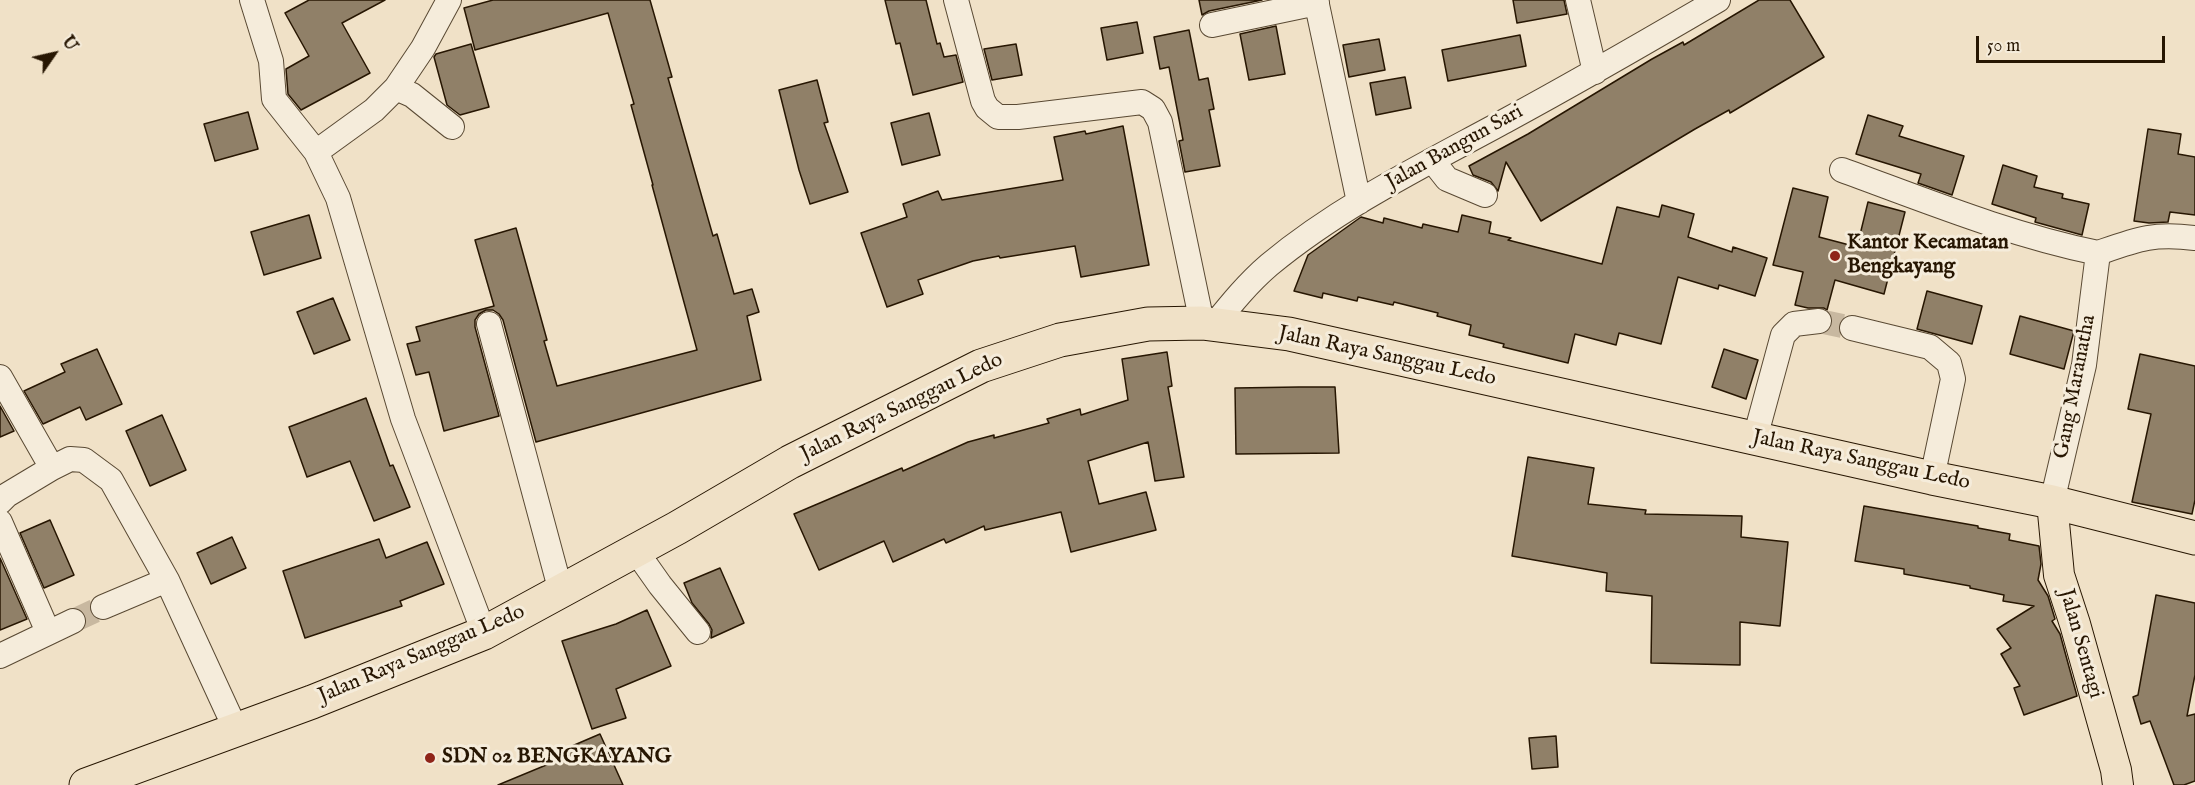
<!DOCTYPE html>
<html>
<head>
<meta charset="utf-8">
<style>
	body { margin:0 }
	#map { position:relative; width:2195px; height:785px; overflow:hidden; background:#f0e1c7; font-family:"IM FELL English",serif }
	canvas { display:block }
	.north { position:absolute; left:24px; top:24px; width:60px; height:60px; -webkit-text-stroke:4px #f5ecdb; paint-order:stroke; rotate:56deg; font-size:16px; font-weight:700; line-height:24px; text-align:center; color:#271602 }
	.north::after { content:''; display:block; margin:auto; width:21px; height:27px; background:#271602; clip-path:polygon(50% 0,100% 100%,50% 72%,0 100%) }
	.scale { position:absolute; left:1976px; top:36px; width:189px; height:27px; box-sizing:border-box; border:3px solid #271602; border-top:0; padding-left:8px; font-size:18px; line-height:21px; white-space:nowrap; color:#271602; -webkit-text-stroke:4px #f5ecdb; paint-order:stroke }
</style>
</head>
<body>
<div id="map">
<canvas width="2195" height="785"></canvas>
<div class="north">U</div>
<div class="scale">50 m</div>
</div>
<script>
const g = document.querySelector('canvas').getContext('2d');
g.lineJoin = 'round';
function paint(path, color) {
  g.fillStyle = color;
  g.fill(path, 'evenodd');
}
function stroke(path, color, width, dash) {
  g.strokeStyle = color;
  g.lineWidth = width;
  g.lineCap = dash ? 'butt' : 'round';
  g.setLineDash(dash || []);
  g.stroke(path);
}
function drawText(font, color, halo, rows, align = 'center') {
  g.font = font + ' "IM FELL English",serif';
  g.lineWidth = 6;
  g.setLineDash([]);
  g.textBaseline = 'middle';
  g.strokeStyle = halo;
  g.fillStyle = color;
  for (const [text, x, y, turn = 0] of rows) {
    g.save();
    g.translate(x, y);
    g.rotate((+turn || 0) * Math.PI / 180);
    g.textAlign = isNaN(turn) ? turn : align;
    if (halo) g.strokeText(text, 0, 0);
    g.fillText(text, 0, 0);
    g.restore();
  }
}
const building = new Path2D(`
	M 309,0 L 385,0 L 342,23 L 370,73 L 301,110 L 288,94 L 286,69 L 309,56 L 285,13 Z
	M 493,0 L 650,0 L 672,77 L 668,78 L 713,236 L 717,234 L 734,294 L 752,289 L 759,312 L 747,316 L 761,380 L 536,442 L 503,320 L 499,314 L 493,310 L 486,310 L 479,314 L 475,320 L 475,327 L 499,416 L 444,431 L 429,372 L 416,375 L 407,344 L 420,341 L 416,327 L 494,306 L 475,240 L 516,228 L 547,340 L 544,341 L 557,386 L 697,350 L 652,185 L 653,185 L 631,105 L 634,104 L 608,13 L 475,50 L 464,8 Z
	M 885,0 L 926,0 L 937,44 L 940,43 L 944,57 L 956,55 L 963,82 L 913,95 L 900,43 L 896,44 Z
	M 1199,0 L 1262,0 L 1209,11 L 1202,15 Z
	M 1513,0 L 1564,0 L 1567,14 L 1517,23 Z
	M 1759,0 L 1790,0 L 1824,57 L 1730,113 L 1729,110 L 1695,129 L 1541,221 L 1506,162 L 1498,191 L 1491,182 L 1473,175 L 1469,166 L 1528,134 L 1652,59 L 1683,42 L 1684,45 Z
	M 1137,22 L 1143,53 L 1107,60 L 1101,28 Z
	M 1276,26 L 1285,74 L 1249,80 L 1240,34 Z
	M 1189,30 L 1199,80 L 1208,78 L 1214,109 L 1209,110 L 1220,166 L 1185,172 L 1179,141 L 1183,140 L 1169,67 L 1160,69 L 1154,37 Z
	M 1520,35 L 1526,66 L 1448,81 L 1442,50 Z
	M 1379,39 L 1385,70 L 1349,77 L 1343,45 Z
	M 471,44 L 489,107 L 460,115 L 447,105 L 434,57 L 436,54 Z
	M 1016,44 L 1022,75 L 992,80 L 984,49 Z
	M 1405,77 L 1411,108 L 1376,115 L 1370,83 Z
	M 817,80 L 828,122 L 824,123 L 848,192 L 810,204 L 799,170 L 779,90 Z
	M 248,112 L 258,149 L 215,161 L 204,124 Z
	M 929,113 L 940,155 L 902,165 L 891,123 Z
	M 1868,115 L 1903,126 L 1899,136 L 1964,156 L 1952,195 L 1918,183 L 1921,174 L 1856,154 Z
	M 1123,126 L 1149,265 L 1081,277 L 1075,246 L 1000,258 L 999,256 L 973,261 L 918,280 L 923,294 L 887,307 L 861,233 L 907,217 L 903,204 L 938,191 L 942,200 L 1063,180 L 1054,137 L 1085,131 L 1086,134 Z
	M 2148,129 L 2181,134 L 2178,154 L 2195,157 L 2195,215 L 2170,212 L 2168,222 L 2149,223 L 2134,221 Z
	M 2003,165 L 2037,176 L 2034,187 L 2063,194 L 2062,198 L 2089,204 L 2082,235 L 2035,222 L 2036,218 L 1992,204 Z
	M 1793,188 L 1828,197 L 1819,237 L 1857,247 L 1868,202 L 1905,212 L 1884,294 L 1835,280 L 1827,310 L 1824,308 L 1808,308 L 1795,305 L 1803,272 L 1773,265 Z
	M 1662,205 L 1694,214 L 1688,237 L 1732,252 L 1733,247 L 1767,258 L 1755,296 L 1719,285 L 1718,289 L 1678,277 L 1661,344 L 1619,333 L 1616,345 L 1575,334 L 1568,363 L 1503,347 L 1504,344 L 1469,335 L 1471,325 L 1437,316 L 1438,313 L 1394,302 L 1393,305 L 1358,297 L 1357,301 L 1323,293 L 1322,298 L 1294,291 L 1308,255 L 1361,217 L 1383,223 L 1384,218 L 1422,228 L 1423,224 L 1458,232 L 1462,215 L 1491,222 L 1489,233 L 1511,238 L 1508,240 L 1602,264 L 1617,207 L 1659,217 Z
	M 309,215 L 321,258 L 264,275 L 251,232 Z
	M 1927,291 L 1982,306 L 1972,344 L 1917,329 Z
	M 333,298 L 350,340 L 314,354 L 297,312 Z
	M 2020,316 L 2074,331 L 2064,369 L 2010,354 Z
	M 97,349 L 122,404 L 86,420 L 80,407 L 43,424 L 24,391 L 65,372 L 61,364 Z
	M 1724,349 L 1758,360 L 1746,399 L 1712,387 Z
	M 1167,352 L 1172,386 L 1168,387 L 1184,477 L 1155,481 L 1148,442 L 1088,461 L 1099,504 L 1146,492 L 1156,530 L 1071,552 L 1061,512 L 985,530 L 984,526 L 946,543 L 944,539 L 893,562 L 884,541 L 819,570 L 794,514 L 902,468 L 903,471 L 968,442 L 994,435 L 994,438 L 1049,423 L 1047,419 L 1080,409 L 1081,415 L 1128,400 L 1122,359 Z
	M 2140,354 L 2195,366 L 2195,500 L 2192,514 L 2132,502 L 2151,414 L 2128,409 Z
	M 1299,387 L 1335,387 L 1339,453 L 1236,454 L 1235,388 Z
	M 366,398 L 390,466 L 393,465 L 410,507 L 374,521 L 350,461 L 307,477 L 289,427 Z
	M 0,406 L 14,431 L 0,437 Z
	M 162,415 L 186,470 L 150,486 L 126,431 Z
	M 1528,457 L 1594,468 L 1588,504 L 1646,510 L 1645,514 L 1742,516 L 1741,537 L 1788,542 L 1780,626 L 1740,622 L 1740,665 L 1651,663 L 1652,596 L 1606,591 L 1607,573 L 1512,556 Z
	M 1864,506 L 1978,526 L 1978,528 L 2010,534 L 2009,540 L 2039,546 L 2041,564 L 2038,580 L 2048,596 L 2055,619 L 2052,621 L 2060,634 L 2077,696 L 2024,715 L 2014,688 L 2020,686 L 2001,654 L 2011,648 L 1997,629 L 2034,606 L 2003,601 L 2004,595 L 1970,588 L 1970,586 L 1904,574 L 1904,569 L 1855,561 Z
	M 50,520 L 74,575 L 44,588 L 20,533 Z
	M 232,537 L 246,568 L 211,584 L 197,553 Z
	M 379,539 L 386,558 L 427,542 L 444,584 L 400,601 L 402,606 L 305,638 L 283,571 Z
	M 0,558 L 27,619 L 0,630 Z
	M 720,568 L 744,623 L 711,638 L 712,630 L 709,624 L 692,603 L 684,583 Z
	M 2156,595 L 2195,603 L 2195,675 L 2187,716 L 2195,714 L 2195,781 L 2184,785 L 2174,785 L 2150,721 L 2141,724 L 2133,697 L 2138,695 Z
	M 647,610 L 671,666 L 616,689 L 626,718 L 592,729 L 562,641 L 616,624 Z
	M 600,734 L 623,785 L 498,785 L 568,756 L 565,749 Z
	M 1556,736 L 1558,767 L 1532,769 L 1529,738 Z`);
paint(building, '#908068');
stroke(building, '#271602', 1.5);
stroke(new Path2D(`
	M 1819,321 L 1852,328
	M 73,621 L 103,607`), '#c8b8a0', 24, [24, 12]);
const minor = new Path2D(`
	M 252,0 L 271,61 L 274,99 L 316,152 L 338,198 L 403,419 L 484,633
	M 956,0 L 983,101 L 987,108 L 998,117 L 1018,117 L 1142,102 L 1153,109 L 1160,122 L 1202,323
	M 1316,0 L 1359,202
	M 1578,0 L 1595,72
	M 1212,25 L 1317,3
	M 396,88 L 412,95 L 452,127
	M 316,152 L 374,110 L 396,88 L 423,48 L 449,0
	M 1432,160 L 1447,179 L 1485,195
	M 1842,170 C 1927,201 2010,235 2098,253 L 2084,365 L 2052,502
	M 2098,253 C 2138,239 2152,233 2195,238
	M 489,324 L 561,592
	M 1214,325 C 1231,304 1248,283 1269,265 C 1340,206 1424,165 1505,121 C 1577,82 1648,41 1718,0
	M 1852,328 L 1930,347 L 1949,363 L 1953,379 L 1932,478
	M 0,377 L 52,468
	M 1755,438 L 1783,335 L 1794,324 L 1819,321
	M 0,502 L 7,495 L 52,468 L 70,459 L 84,460 L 111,480 L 167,580 L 236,730
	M 0,522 L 48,632
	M 636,551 L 660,585 L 698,632
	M 103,607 L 167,580
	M 0,656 L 73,621`);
const major = new Path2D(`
	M 2052,502 L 2059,575 L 2075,624 L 2116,770 L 2118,785`);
const highway = new Path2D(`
	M 86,785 L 312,702 L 484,633 L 677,528 L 790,462 L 981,366 L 1060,340 L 1148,324 L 1202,323 L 1289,334 L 1932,478 L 2052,502 L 2195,538`);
stroke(minor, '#594933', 26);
stroke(major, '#271602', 32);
stroke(highway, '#271602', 35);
stroke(minor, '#f5ecdb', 24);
stroke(major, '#f0e1c7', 30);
stroke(highway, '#f0e1c7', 33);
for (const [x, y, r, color] of [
	[1835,256,6,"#8f2418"],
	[430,758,6,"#8f2418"]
]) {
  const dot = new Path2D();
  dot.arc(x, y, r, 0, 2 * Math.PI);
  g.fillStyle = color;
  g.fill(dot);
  stroke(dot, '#f5ecdb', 2);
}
drawText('21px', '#271602', '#f5ecdb', [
	["Jalan Bangun Sari",1455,148,-29],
	["Jalan Raya Sanggau Ledo",1387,357,12],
	["Gang Maranatha",2076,387,-79],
	["Jalan Raya Sanggau Ledo",902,408,-26],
	["Jalan Raya Sanggau Ledo",1861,461,12],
	["Jalan Sentagi",2080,644,74],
	["Jalan Raya Sanggau Ledo",422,655,-23]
]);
drawText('bold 21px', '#271602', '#f5ecdb', [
	["Kantor Kecamatan",1847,244],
	["Bengkayang",1847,268],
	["SDN 02 BENGKAYANG",442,758]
], 'left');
</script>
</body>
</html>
